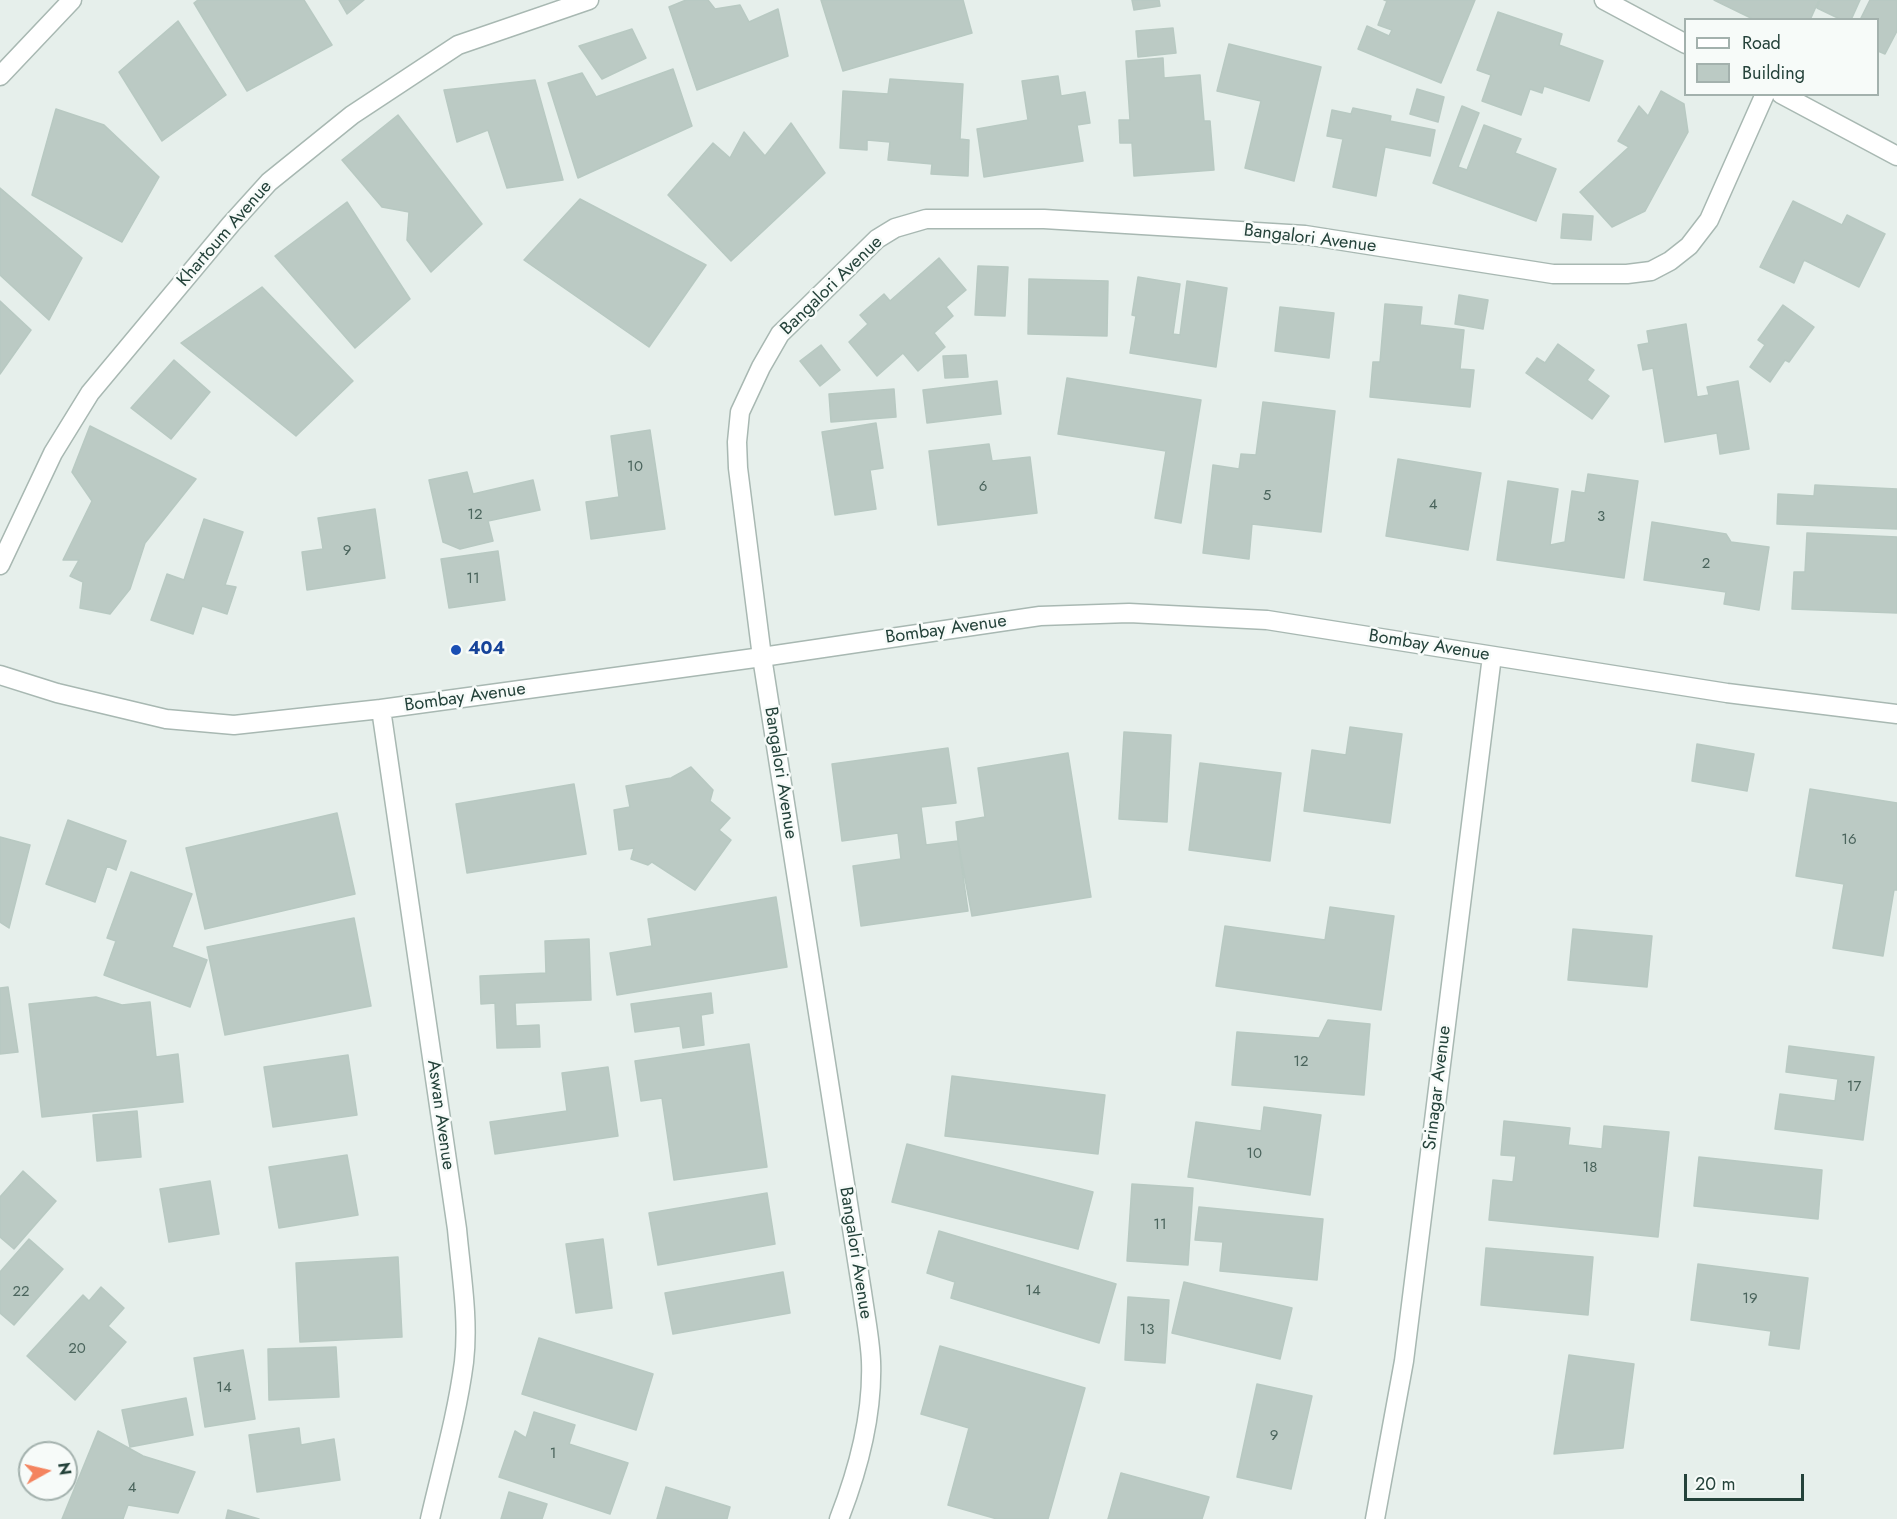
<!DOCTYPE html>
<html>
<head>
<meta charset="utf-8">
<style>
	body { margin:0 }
	#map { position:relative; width:1897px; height:1519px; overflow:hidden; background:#e6efeb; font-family:Jost,sans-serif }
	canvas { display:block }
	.legend { position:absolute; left:1684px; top:18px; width:195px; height:78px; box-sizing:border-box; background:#f7fbf9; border:2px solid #a3b1ad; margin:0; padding:8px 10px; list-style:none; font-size:18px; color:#24423a }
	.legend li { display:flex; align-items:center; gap:12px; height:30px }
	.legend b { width:30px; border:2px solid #a3b1ad }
	.north { position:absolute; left:18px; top:1441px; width:60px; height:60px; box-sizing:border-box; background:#f7fbf9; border:2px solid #a3b1ad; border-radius:50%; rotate:82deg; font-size:16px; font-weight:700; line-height:24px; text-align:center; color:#24423a }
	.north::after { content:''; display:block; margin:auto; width:21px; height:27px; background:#f4845f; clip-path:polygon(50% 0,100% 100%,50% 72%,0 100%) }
	.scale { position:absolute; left:1684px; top:1474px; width:120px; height:27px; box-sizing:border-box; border:3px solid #24423a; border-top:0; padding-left:8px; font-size:18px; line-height:21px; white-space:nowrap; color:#24423a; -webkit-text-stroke:4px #f7fbf9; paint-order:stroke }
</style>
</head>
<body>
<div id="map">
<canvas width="1897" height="1519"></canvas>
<ul class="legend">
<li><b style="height:8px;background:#fff"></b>Road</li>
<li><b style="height:16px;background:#bbcac4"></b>Building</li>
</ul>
<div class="north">N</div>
<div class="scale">20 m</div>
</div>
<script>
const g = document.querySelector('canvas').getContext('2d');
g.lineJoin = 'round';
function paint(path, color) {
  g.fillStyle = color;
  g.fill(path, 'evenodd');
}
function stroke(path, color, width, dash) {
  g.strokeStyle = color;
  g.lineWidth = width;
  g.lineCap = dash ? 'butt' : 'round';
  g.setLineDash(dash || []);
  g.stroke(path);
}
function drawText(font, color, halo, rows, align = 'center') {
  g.font = font + ' Jost,sans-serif';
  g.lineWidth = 5;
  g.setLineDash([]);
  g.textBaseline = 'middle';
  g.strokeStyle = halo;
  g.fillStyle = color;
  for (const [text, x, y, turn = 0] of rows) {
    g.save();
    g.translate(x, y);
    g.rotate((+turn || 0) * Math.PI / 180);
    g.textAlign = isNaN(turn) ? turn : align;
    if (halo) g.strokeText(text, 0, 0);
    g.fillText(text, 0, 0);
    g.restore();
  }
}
const building = new Path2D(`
	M 198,0 L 304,0 L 332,45 L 247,91 L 194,3 Z
	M 339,0 L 364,0 L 347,14 Z
	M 686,0 L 708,0 L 715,9 L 740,5 L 749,22 L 778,9 L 788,56 L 697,90 L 669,7 Z
	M 821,0 L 963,0 L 972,33 L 843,71 Z
	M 1132,0 L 1159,0 L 1160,6 L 1134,10 Z
	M 1384,0 L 1475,0 L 1441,83 L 1358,49 L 1367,26 L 1389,36 L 1392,30 L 1378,25 L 1387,1 Z
	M 1714,0 L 1819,0 L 1810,20 L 1755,20 Z
	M 1820,0 L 1860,0 L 1851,20 L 1842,20 L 1817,8 Z
	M 1870,0 L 1897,0 L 1897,31 L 1885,54 L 1878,51 L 1878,20 L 1860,20 Z
	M 1498,12 L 1562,34 L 1559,45 L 1603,61 L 1589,101 L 1544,86 L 1542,93 L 1530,89 L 1521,115 L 1482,101 L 1491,75 L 1477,70 Z
	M 178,21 L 226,95 L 162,141 L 119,72 Z
	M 1173,28 L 1176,53 L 1138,57 L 1136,31 Z
	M 632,29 L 646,58 L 602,79 L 579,46 Z
	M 1229,44 L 1321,67 L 1294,181 L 1245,168 L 1261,101 L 1217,91 Z
	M 1163,58 L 1164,78 L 1200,75 L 1204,121 L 1210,121 L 1214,170 L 1134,176 L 1132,143 L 1120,143 L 1119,120 L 1130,120 L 1126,61 Z
	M 673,69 L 692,126 L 578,178 L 548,83 L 582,73 L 596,97 Z
	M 1058,76 L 1061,96 L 1085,92 L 1090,123 L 1077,125 L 1083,161 L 984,177 L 977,129 L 1028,120 L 1022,81 Z
	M 890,79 L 963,84 L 960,139 L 969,140 L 968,176 L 931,174 L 932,164 L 888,160 L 890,142 L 867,140 L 867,150 L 840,148 L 843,91 L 888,94 Z
	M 535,80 L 563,180 L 507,188 L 488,130 L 457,142 L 444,90 Z
	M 1417,89 L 1444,97 L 1438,122 L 1410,114 Z
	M 1661,91 L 1684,104 L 1688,132 L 1645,211 L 1612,227 L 1580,192 L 1629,147 L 1618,141 L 1639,106 L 1648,116 Z
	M 1462,106 L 1479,113 L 1458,167 L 1467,170 L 1484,125 L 1521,139 L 1515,153 L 1556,169 L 1536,221 L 1433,183 Z
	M 1353,108 L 1391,116 L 1390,121 L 1435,130 L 1430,156 L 1385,147 L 1376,196 L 1333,187 L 1343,139 L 1327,136 L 1332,110 L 1351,114 Z
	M 56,109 L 104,125 L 159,177 L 122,242 L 32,195 Z
	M 398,115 L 482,224 L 431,272 L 407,240 L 409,212 L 382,207 L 342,160 Z
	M 791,123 L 825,173 L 731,261 L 668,195 L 713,143 L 730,158 L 744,132 L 765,156 Z
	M 0,188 L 82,258 L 49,320 L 0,275 Z
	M 580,199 L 706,265 L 649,347 L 524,260 Z
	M 1793,201 L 1842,225 L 1847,215 L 1885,234 L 1859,287 L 1804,260 L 1794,283 L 1760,267 Z
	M 347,202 L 410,299 L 355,348 L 275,256 Z
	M 1563,214 L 1593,216 L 1591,240 L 1561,238 Z
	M 939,258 L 966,290 L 946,307 L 953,316 L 934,333 L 945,347 L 918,371 L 903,353 L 877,376 L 849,342 L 868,324 L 860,315 L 884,294 L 890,301 Z
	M 978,266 L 1008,267 L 1005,316 L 975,315 Z
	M 1138,277 L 1180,284 L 1173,334 L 1180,335 L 1187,281 L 1227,288 L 1216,367 L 1130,353 L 1136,316 L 1132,315 Z
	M 1029,279 L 1108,281 L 1107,336 L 1028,334 Z
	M 262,287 L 353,381 L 296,436 L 181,343 Z
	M 1459,295 L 1488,300 L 1483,329 L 1455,324 Z
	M 0,301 L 31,330 L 0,374 Z
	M 1385,304 L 1422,307 L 1420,325 L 1464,330 L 1460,369 L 1474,370 L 1470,407 L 1370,397 L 1373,362 L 1380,362 Z
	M 1783,305 L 1814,327 L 1789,362 L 1785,360 L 1770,382 L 1750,367 L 1765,345 L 1758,340 Z
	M 1280,307 L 1334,313 L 1329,358 L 1275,351 Z
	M 1686,324 L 1697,397 L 1709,395 L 1707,387 L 1738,381 L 1749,449 L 1720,454 L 1717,433 L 1665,442 L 1653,368 L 1643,370 L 1638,345 L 1649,343 L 1647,331 Z
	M 1558,344 L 1594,370 L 1587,380 L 1609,396 L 1592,419 L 1526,373 L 1537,358 L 1545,363 Z
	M 821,345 L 840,370 L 820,386 L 800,361 Z
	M 966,355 L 968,377 L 945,378 L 943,356 Z
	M 174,360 L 210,392 L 171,439 L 131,408 Z
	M 1067,378 L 1201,400 L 1181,523 L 1155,518 L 1166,451 L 1058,434 Z
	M 997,381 L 1001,414 L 927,423 L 923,390 Z
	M 894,389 L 896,417 L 831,422 L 829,394 Z
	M 1263,402 L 1335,411 L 1321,532 L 1252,524 L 1249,559 L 1203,553 L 1213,465 L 1239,469 L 1241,454 L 1256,455 Z
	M 876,423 L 883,468 L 870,470 L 876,509 L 835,515 L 822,432 Z
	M 90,426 L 196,479 L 145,543 L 130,589 L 110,614 L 80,608 L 83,582 L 70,576 L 79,560 L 63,560 L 92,501 L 72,472 Z
	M 650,430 L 665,529 L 591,539 L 586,502 L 619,497 L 611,436 Z
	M 989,444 L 992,461 L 1030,457 L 1037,513 L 938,525 L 929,451 Z
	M 1398,459 L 1481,473 L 1468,550 L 1386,536 Z
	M 467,472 L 473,494 L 533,480 L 540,510 L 488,521 L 493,541 L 460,549 L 443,542 L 429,480 Z
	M 1588,474 L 1638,481 L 1624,578 L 1497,560 L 1508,481 L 1558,489 L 1550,545 L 1565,542 L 1572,491 L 1585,493 Z
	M 1815,485 L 1897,489 L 1897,529 L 1777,524 L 1778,494 L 1814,496 Z
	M 375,509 L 385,578 L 307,590 L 302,552 L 323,549 L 318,518 Z
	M 204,519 L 243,532 L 225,585 L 236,587 L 227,614 L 202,606 L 193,634 L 151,620 L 167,574 L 184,580 Z
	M 1652,522 L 1726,534 L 1731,542 L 1769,547 L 1759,610 L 1724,604 L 1726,592 L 1644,580 Z
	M 1807,533 L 1897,537 L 1897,613 L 1792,609 L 1794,572 L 1805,572 Z
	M 498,551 L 505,600 L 449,608 L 441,559 Z
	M 1350,727 L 1402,734 L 1390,823 L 1304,811 L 1312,750 L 1346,755 Z
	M 1124,732 L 1171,735 L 1167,822 L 1119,819 Z
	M 1697,744 L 1754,754 L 1747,791 L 1692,781 Z
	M 948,748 L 956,803 L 921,807 L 926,845 L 958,841 L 968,911 L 861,926 L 853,866 L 901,859 L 898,833 L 842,841 L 832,764 Z
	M 1068,753 L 1091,897 L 972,916 L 958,841 L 956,822 L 985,817 L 978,768 Z
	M 1200,763 L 1281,773 L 1270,861 L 1189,850 Z
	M 691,767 L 713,790 L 710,801 L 730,818 L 719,830 L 731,840 L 695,890 L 652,862 L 648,865 L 631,859 L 634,848 L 619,850 L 614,810 L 630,807 L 626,786 L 671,778 Z
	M 574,784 L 586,854 L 467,873 L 456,804 Z
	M 1810,789 L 1897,803 L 1897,890 L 1894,890 L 1883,956 L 1833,948 L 1844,884 L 1796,876 Z
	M 337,813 L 355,894 L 205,929 L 186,848 Z
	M 68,820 L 126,841 L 116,870 L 107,866 L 95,902 L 46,884 Z
	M 0,837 L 30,845 L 9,928 L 0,922 Z
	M 131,872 L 192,894 L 172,947 L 207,960 L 190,1007 L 104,975 L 116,941 L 107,938 Z
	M 776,897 L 787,967 L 617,995 L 610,953 L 652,946 L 648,919 Z
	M 1330,907 L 1394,916 L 1381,1010 L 1216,986 L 1225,926 L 1325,940 Z
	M 354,918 L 371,1006 L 225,1035 L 207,947 Z
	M 1573,929 L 1652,936 L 1647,987 L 1568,980 Z
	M 589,939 L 591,1000 L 515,1003 L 516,1026 L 539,1025 L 540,1047 L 497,1048 L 495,1003 L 481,1004 L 480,976 L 546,973 L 545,941 Z
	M 8,987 L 18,1052 L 0,1054 L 0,988 Z
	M 711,993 L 713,1013 L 701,1015 L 704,1045 L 683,1048 L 680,1026 L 635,1032 L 631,1004 Z
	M 96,997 L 122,1005 L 150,1002 L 156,1057 L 178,1054 L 183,1102 L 42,1117 L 29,1004 Z
	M 1328,1020 L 1370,1024 L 1364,1095 L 1232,1085 L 1237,1032 L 1319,1038 Z
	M 749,1044 L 767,1167 L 674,1180 L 662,1098 L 641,1101 L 635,1061 Z
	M 1789,1046 L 1874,1057 L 1863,1140 L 1775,1129 L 1780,1094 L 1835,1101 L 1838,1079 L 1786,1072 Z
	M 348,1055 L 357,1115 L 273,1127 L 264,1067 Z
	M 608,1067 L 618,1136 L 495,1154 L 490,1122 L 567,1111 L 562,1073 Z
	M 952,1076 L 1105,1095 L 1098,1154 L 945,1136 Z
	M 1264,1107 L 1321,1115 L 1310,1195 L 1188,1177 L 1196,1122 L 1261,1131 Z
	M 137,1111 L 141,1157 L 97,1161 L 93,1115 Z
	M 1504,1121 L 1570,1128 L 1568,1145 L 1602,1149 L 1604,1126 L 1669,1132 L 1658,1237 L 1489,1220 L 1493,1180 L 1513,1182 L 1516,1156 L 1501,1155 Z
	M 907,1144 L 1093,1192 L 1078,1249 L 892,1202 Z
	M 347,1155 L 358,1215 L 279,1228 L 269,1167 Z
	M 1699,1157 L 1822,1170 L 1818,1219 L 1694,1206 Z
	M 23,1171 L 56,1201 L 14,1249 L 0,1237 L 0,1197 Z
	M 210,1181 L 219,1234 L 169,1242 L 160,1189 Z
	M 1132,1184 L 1193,1188 L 1188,1265 L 1127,1261 Z
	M 767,1193 L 775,1244 L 658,1265 L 649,1213 Z
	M 1199,1207 L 1323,1219 L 1317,1280 L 1220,1271 L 1223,1242 L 1195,1240 Z
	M 939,1231 L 1116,1284 L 1099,1343 L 951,1298 L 955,1282 L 927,1273 Z
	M 29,1239 L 63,1269 L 14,1325 L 0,1313 L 0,1272 Z
	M 603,1239 L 612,1308 L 576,1313 L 566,1244 Z
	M 1486,1248 L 1593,1257 L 1588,1315 L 1481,1305 Z
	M 398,1257 L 402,1337 L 300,1342 L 296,1263 Z
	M 1698,1264 L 1808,1278 L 1799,1349 L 1769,1345 L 1771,1331 L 1691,1320 Z
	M 783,1272 L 790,1313 L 673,1334 L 665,1293 Z
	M 1184,1282 L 1292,1308 L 1280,1359 L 1172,1333 Z
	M 101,1287 L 124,1308 L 108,1326 L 126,1342 L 75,1400 L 27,1356 L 83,1295 L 89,1301 Z
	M 1128,1297 L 1169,1300 L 1165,1363 L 1125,1360 Z
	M 539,1338 L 653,1374 L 636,1430 L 522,1394 Z
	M 940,1346 L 1085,1388 L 1048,1519 L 997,1519 L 948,1505 L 969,1428 L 921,1414 Z
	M 336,1347 L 339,1397 L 269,1400 L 268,1349 Z
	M 243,1350 L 255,1419 L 205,1427 L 194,1358 Z
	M 1569,1355 L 1634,1364 L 1623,1448 L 1554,1454 Z
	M 1257,1384 L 1312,1396 L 1291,1489 L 1237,1477 Z
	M 186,1398 L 193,1435 L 130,1447 L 122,1410 Z
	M 534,1412 L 575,1425 L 569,1444 L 628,1463 L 610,1514 L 499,1477 L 515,1431 L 526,1438 Z
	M 299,1428 L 301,1445 L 334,1439 L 340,1480 L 257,1492 L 249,1435 Z
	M 98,1431 L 143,1456 L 195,1472 L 178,1513 L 128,1505 L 123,1519 L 62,1519 Z
	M 1121,1473 L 1209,1497 L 1202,1519 L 1108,1519 Z
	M 666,1487 L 730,1507 L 727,1519 L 657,1519 Z
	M 509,1492 L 547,1504 L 542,1519 L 501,1519 Z
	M 228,1510 L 259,1519 L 226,1519 Z`);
paint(building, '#bbcac4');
stroke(building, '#b8c9c2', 1.5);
const minor = new Path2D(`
	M 1604,0 L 1686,44
	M 0,76 L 72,0
	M 1781,94 L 1897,156
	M 0,565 L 53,453 L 90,393 L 231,224 L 269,182 L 352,115 L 458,45 L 589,0
	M 0,675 L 57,693 L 166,719 L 234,725 L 381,709 L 762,657 L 1040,616 L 1129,613 L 1267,620 L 1727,693 L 1897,714
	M 381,709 L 457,1229 C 461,1273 469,1319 464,1362 C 457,1415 442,1467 430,1519
	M 839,1519 C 859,1468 873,1415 871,1361 C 870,1338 865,1314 862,1292 L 762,657 L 738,468 L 737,442 L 740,412 L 761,367 L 780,334 L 877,239 L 895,228 L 926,219 L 1044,219 L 1305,235 L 1553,274 L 1627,274 L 1651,271 L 1670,261 L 1689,246 L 1709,220 L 1765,94
	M 1375,1519 L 1404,1361 L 1492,656`);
stroke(minor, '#a8b8b2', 21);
stroke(minor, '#fff', 18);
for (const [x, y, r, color] of [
	[456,650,6,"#1a4fb4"]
]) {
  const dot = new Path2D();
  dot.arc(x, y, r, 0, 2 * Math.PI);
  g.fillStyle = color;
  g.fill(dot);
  stroke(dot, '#f7fbf9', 2);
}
drawText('15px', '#4a645c', null, [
	["10",635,467],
	["6",983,487],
	["5",1267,496],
	["4",1433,505],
	["12",475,515],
	["3",1601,517],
	["9",347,551],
	["2",1706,564],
	["11",473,579],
	["16",1849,840],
	["12",1301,1062],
	["17",1854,1087],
	["10",1254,1154],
	["18",1590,1168],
	["11",1160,1225],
	["14",1033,1291],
	["22",21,1292],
	["19",1750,1299],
	["13",1147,1330],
	["20",77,1349],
	["14",224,1388],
	["9",1274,1436],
	["1",553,1454],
	["4",132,1488]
]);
drawText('18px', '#24423a', '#f7fbf9', [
	["Khartoum Avenue",225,234,-49],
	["Bangalori Avenue",1310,239,7],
	["Bangalori Avenue",832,286,-44],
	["Bombay Avenue",946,630,-8],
	["Bombay Avenue",1429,646,9],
	["Bombay Avenue",465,698,-8],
	["Bangalori Avenue",780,773,81],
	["Srinagar Avenue",1438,1088,-83],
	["Aswan Avenue",440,1115,82],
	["Bangalori Avenue",855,1253,81]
]);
drawText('bold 18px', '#164399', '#f7fbf9', [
	["404",468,650]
], 'left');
</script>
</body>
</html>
